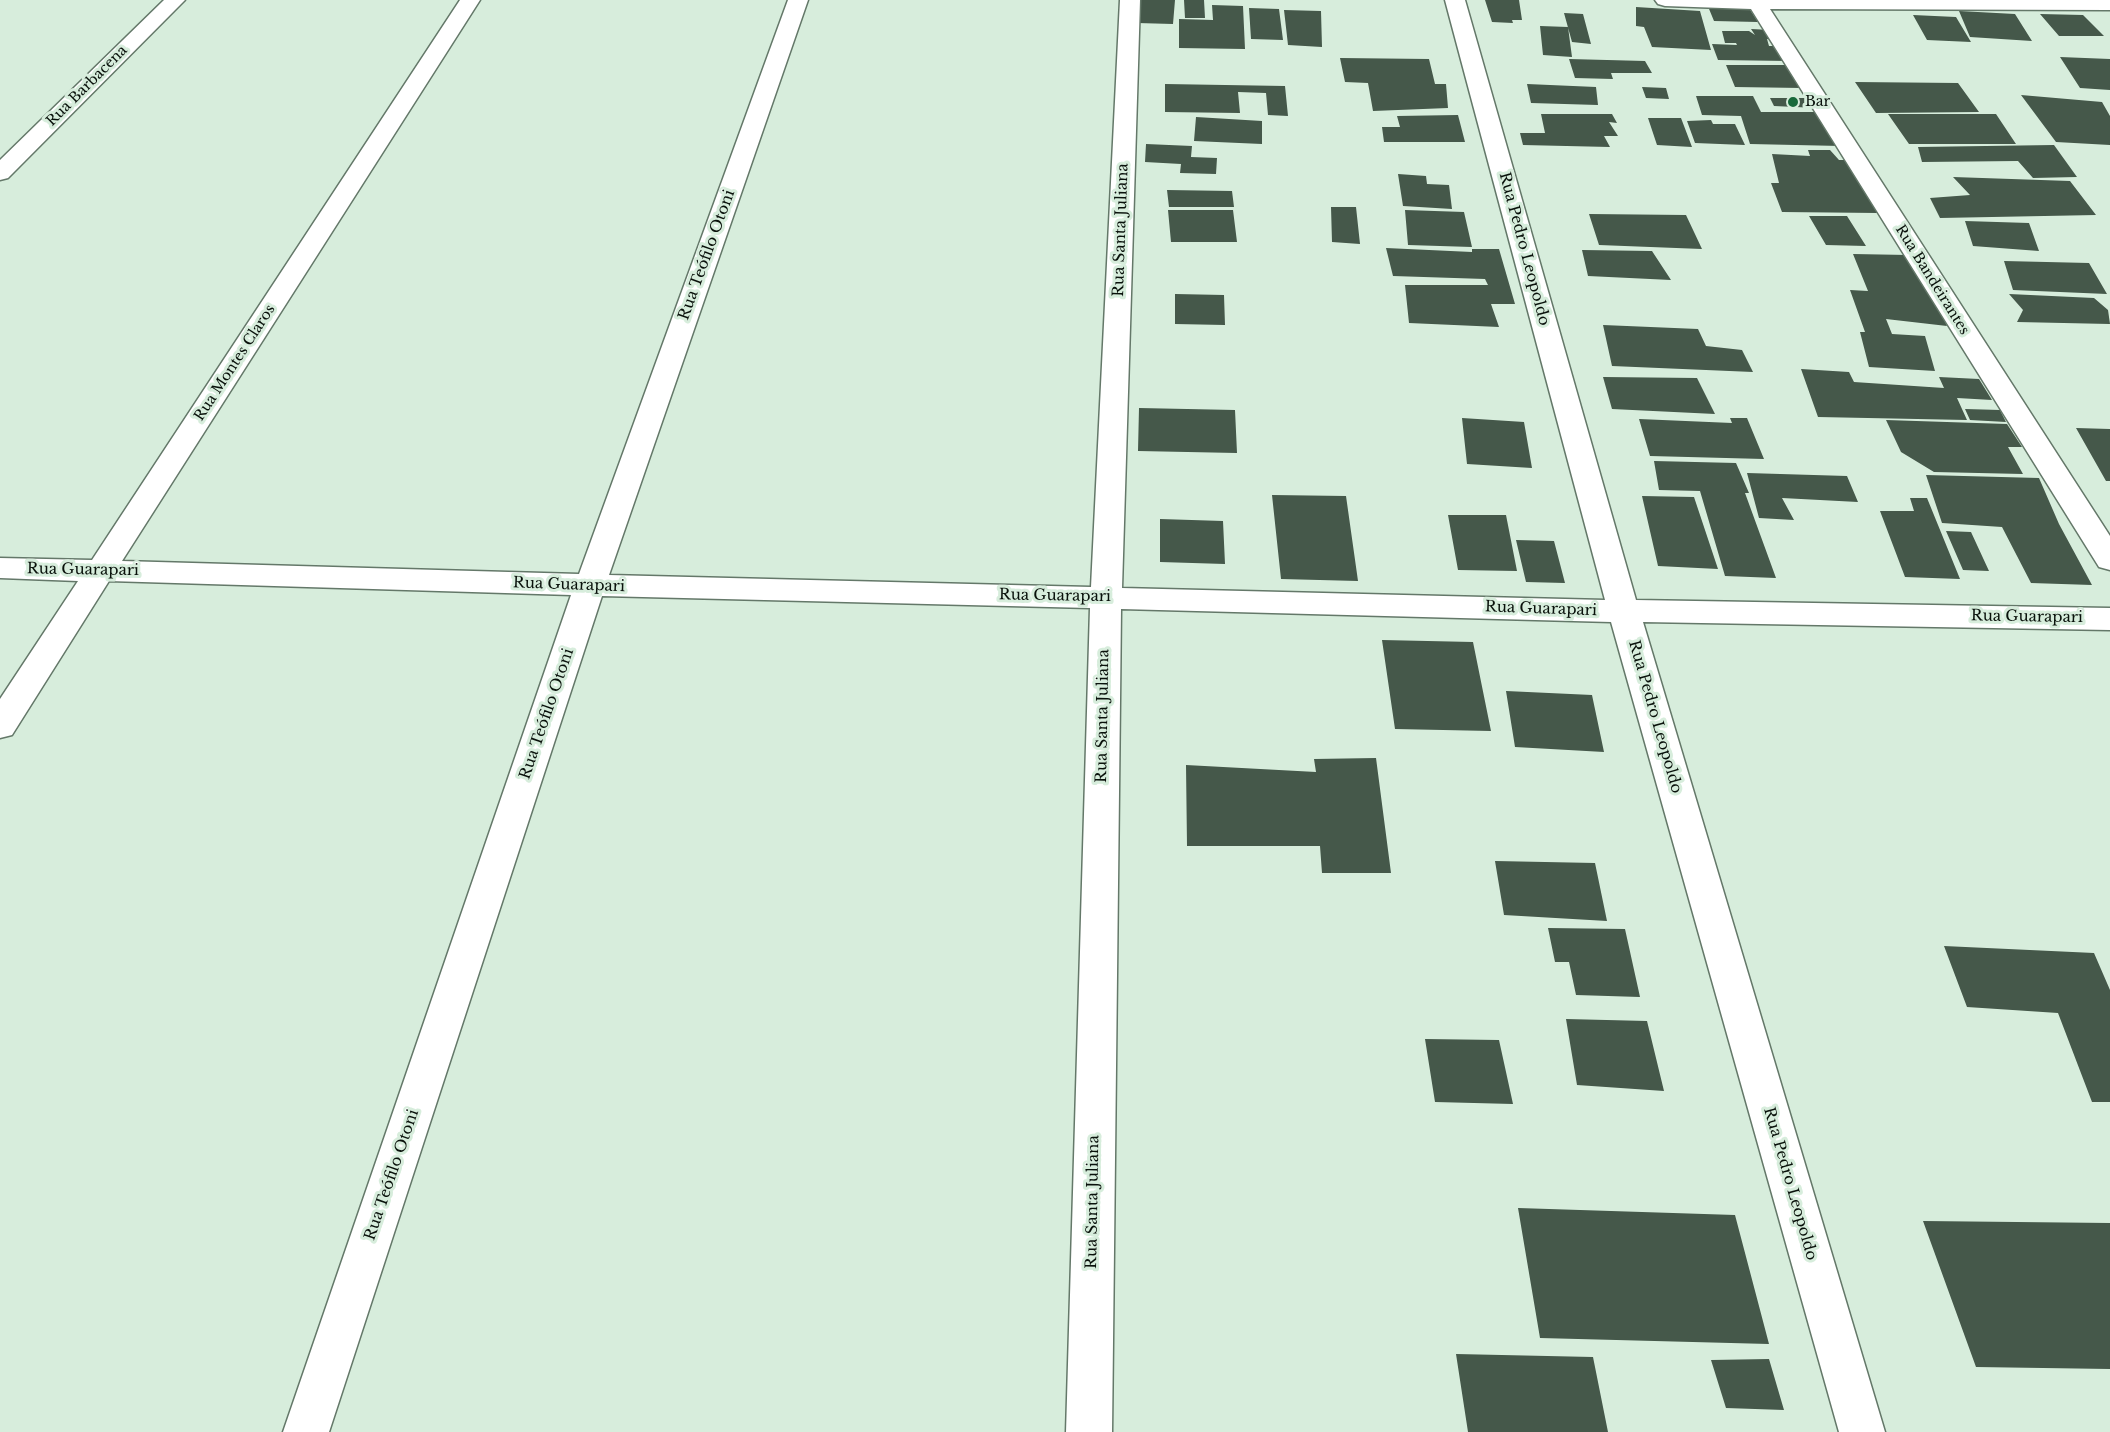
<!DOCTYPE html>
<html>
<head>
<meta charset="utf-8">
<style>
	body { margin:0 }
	canvas { display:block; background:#d7eddc }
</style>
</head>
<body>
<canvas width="2110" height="1432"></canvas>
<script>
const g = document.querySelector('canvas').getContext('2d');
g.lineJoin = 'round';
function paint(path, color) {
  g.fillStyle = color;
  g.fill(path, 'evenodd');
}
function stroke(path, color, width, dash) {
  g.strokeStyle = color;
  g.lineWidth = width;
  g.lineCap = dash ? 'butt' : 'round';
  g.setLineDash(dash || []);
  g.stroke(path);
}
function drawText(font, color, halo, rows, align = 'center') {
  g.font = font + ' "Libre Baskerville",serif';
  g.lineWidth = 6;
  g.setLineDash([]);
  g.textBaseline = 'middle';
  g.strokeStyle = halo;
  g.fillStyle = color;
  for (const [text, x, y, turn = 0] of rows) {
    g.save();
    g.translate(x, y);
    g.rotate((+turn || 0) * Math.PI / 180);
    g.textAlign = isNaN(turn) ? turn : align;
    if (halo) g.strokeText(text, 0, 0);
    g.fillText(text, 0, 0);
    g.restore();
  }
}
paint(new Path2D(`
	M 1139,0 L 1175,0 L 1173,24 L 1137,23 Z
	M 1184,0 L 1204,0 L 1205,18 L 1185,18 Z
	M 1485,0 L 1519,0 L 1522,20 L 1512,20 L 1513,23 L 1492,22 Z
	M 1707,4 L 1747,5 L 1758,22 L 1714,21 Z
	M 1212,5 L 1243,6 L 1245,49 L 1179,48 L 1179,19 L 1213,20 Z
	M 1636,7 L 1700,11 L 1711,50 L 1652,47 L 1644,27 L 1636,26 Z
	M 1249,8 L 1279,9 L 1283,40 L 1251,39 Z
	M 1284,10 L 1321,11 L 1322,47 L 1288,45 Z
	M 1959,11 L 2015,14 L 2032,41 L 1970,37 Z
	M 1564,13 L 1583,14 L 1591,44 L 1572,42 Z
	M 2040,14 L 2083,15 L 2104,36 L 2059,36 Z
	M 1913,15 L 1956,17 L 1971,42 L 1927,40 Z
	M 1540,26 L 1568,27 L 1572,57 L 1543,55 Z
	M 1751,29 L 1771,30 L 1777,40 L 1767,39 L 1769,46 L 1780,46 L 1789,61 L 1718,60 L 1712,44 L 1737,45 L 1736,43 L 1725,43 L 1722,31 L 1749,31 L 1755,35 Z
	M 2060,57 L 2110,59 L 2110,90 L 2080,88 Z
	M 1340,58 L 1429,59 L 1435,84 L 1446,84 L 1448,108 L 1373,111 L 1368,83 L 1345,82 Z
	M 1569,59 L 1645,61 L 1652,73 L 1611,73 L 1613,79 L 1575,78 Z
	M 1726,65 L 1788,65 L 1802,88 L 1735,87 Z
	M 1855,82 L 1958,83 L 1979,112 L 1876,113 Z
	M 1165,84 L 1285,86 L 1288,116 L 1268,115 L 1266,93 L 1238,92 L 1240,113 L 1165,112 Z
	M 1527,84 L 1596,87 L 1598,105 L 1531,103 Z
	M 1642,87 L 1666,88 L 1669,99 L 1646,98 Z
	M 2021,95 L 2102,102 L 2110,116 L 2110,145 L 2056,142 Z
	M 1696,96 L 1753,96 L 1761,112 L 1820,112 L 1841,146 L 1750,144 L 1741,116 L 1702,115 Z
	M 1770,98 L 1812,98 L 1817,108 L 1774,106 Z
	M 1541,114 L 1612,114 L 1617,123 L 1609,122 L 1618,136 L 1604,136 L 1610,147 L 1523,145 L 1520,133 L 1545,133 Z
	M 1888,114 L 1996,114 L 2016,144 L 1909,144 Z
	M 1458,115 L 1465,142 L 1384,142 L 1382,127 L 1400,127 L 1397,116 Z
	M 1196,117 L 1262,121 L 1262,144 L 1194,141 Z
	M 1648,118 L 1681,118 L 1692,147 L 1657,145 Z
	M 1711,120 L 1713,124 L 1735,124 L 1745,145 L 1695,143 L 1687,121 Z
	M 1146,144 L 1192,146 L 1191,157 L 1217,158 L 1216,174 L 1180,173 L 1181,164 L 1145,162 Z
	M 2054,145 L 2077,177 L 2033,178 L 2018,161 L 1922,162 L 1918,147 Z
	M 1808,150 L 1830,150 L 1839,160 L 1850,160 L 1878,213 L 1782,212 L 1771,183 L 1779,183 L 1772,154 L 1810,156 Z
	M 1398,174 L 1426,176 L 1427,184 L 1449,185 L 1452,209 L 1403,206 Z
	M 1953,177 L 2070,181 L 2096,215 L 1940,218 L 1930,198 L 1970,195 Z
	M 1167,190 L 1232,191 L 1234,207 L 1169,207 Z
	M 1331,207 L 1356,207 L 1360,244 L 1332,242 Z
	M 1168,210 L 1233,210 L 1237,242 L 1171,242 Z
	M 1405,210 L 1464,212 L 1472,247 L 1408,245 Z
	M 1589,214 L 1686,215 L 1702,249 L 1599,245 Z
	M 1809,216 L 1847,216 L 1866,246 L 1826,245 Z
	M 1965,221 L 2029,223 L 2039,251 L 1973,246 Z
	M 1386,248 L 1472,252 L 1472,249 L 1499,249 L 1515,304 L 1491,304 L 1499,327 L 1409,323 L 1405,285 L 1488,285 L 1485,279 L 1393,276 Z
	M 1582,250 L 1652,251 L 1671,280 L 1588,276 Z
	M 1853,254 L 1908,255 L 1933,294 L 1947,326 L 1886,319 L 1892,334 L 1925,336 L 1935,371 L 1869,367 L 1860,332 L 1865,332 L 1850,290 L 1868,291 Z
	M 2004,261 L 2089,263 L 2107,294 L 2013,290 Z
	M 1175,294 L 1224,295 L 1225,325 L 1175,324 Z
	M 2009,294 L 2094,298 L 2108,310 L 2110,324 L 2017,322 L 2023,310 Z
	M 1603,325 L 1698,329 L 1706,346 L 1742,350 L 1753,372 L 1612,366 Z
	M 1801,369 L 1849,372 L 1854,382 L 1944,388 L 1939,377 L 1979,379 L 1992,400 L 1957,398 L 1967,420 L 1818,417 Z
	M 1603,377 L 1697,378 L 1715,414 L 1612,409 Z
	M 1139,408 L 1235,410 L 1237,453 L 1138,451 Z
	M 1965,409 L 2000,410 L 2006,422 L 1970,420 Z
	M 1462,418 L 1524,422 L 1532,468 L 1467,464 Z
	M 1730,418 L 1747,418 L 1764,459 L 1650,456 L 1639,419 L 1732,423 Z
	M 1886,420 L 2007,424 L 2022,447 L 2008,447 L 2023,474 L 1934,472 L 1901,452 Z
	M 2076,428 L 2110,429 L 2110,481 L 2106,481 Z
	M 1654,461 L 1736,463 L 1749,493 L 1745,493 L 1776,578 L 1725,576 L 1700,491 L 1659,490 Z
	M 1747,473 L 1847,476 L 1858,502 L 1782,498 L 1794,520 L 1759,518 Z
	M 1926,475 L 2039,478 L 2059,524 L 2092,585 L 2031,583 L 2002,527 L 1942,523 Z
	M 1272,495 L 1346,496 L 1358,581 L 1281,579 Z
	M 1642,496 L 1694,497 L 1718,569 L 1658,566 Z
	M 1910,498 L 1927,498 L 1960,579 L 1905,577 L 1880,511 L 1914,511 Z
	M 1448,515 L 1506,515 L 1517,571 L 1458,570 Z
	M 1160,519 L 1223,521 L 1225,564 L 1160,562 Z
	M 1946,531 L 1971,532 L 1989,571 L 1963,570 Z
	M 1516,540 L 1554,541 L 1565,583 L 1526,582 Z
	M 1382,640 L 1473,642 L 1491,731 L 1395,729 Z
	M 1506,691 L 1592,695 L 1604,752 L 1515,747 Z
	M 1376,758 L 1391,873 L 1322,873 L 1320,846 L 1187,846 L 1186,765 L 1316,772 L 1314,759 Z
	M 1495,861 L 1595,863 L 1607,921 L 1504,915 Z
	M 1548,928 L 1625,929 L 1640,997 L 1576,995 L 1569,962 L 1555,962 Z
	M 1944,946 L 2094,953 L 2110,990 L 2110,1102 L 2092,1102 L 2058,1013 L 1967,1007 Z
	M 1566,1019 L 1647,1021 L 1664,1091 L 1577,1085 Z
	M 1425,1039 L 1499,1040 L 1513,1104 L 1435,1102 Z
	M 1518,1208 L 1735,1215 L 1769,1344 L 1540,1338 Z
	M 1923,1221 L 2110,1223 L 2110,1369 L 1976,1367 Z
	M 1456,1354 L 1593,1357 L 1608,1432 L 1468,1432 Z
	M 1769,1359 L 1784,1410 L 1726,1408 L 1711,1360 Z`), '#45584a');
const minor = new Path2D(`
	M 164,0 L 185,0 L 8,178 L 0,180 L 0,160 Z
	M 460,0 L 480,0 L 122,561 L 579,574 L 788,0 L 808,0 L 609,575 L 1091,587 L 1120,0 L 1140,0 L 1122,588 L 1605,600 L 1445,0 L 1465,0 L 1636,600 L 2110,608 L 2110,630 L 1643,622 L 1885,1432 L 1839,1432 L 1611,622 L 1121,609 L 1112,1432 L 1066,1432 L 1090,608 L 602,596 L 329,1432 L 283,1432 L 571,595 L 109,581 L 12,735 L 0,738 L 0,699 L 78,581 L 0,578 L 0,558 L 92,560 Z
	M 1655,0 L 2110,0 L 2110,10 L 1770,9 L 2110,536 L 2110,570 L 2099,567 L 1751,9 L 1665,6 L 1658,4 Z`);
stroke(minor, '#647869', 3);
paint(minor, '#fff');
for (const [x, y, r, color] of [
	[1793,102,6,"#17693a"]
]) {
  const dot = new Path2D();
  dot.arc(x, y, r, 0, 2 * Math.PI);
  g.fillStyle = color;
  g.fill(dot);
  stroke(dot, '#d7eddc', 2);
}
drawText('14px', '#09110b', '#d7eddc', [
	["Rua Barbacena",87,86,-45],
	["Rua Bandeirantes",1932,280,58],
	["Rua Montes Claros",235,363,-57]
]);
drawText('14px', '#09110b', '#d7eddc', [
	["Bar",1805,102]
], 'left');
drawText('15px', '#09110b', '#d7eddc', [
	["Rua Santa Juliana",1121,230,-88],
	["Rua Pedro Leopoldo",1524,249,75],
	["Rua Teófilo Otoni",707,255,-70],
	["Rua Guarapari",83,570,1],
	["Rua Guarapari",569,585,2],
	["Rua Guarapari",1055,596,1],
	["Rua Guarapari",1541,609,2],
	["Rua Guarapari",2027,617,1],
	["Rua Teófilo Otoni",547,714,-71],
	["Rua Santa Juliana",1103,716,-89],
	["Rua Pedro Leopoldo",1655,717,74],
	["Rua Teófilo Otoni",392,1175,-71],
	["Rua Pedro Leopoldo",1790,1184,74],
	["Rua Santa Juliana",1093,1202,-89]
]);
</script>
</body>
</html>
